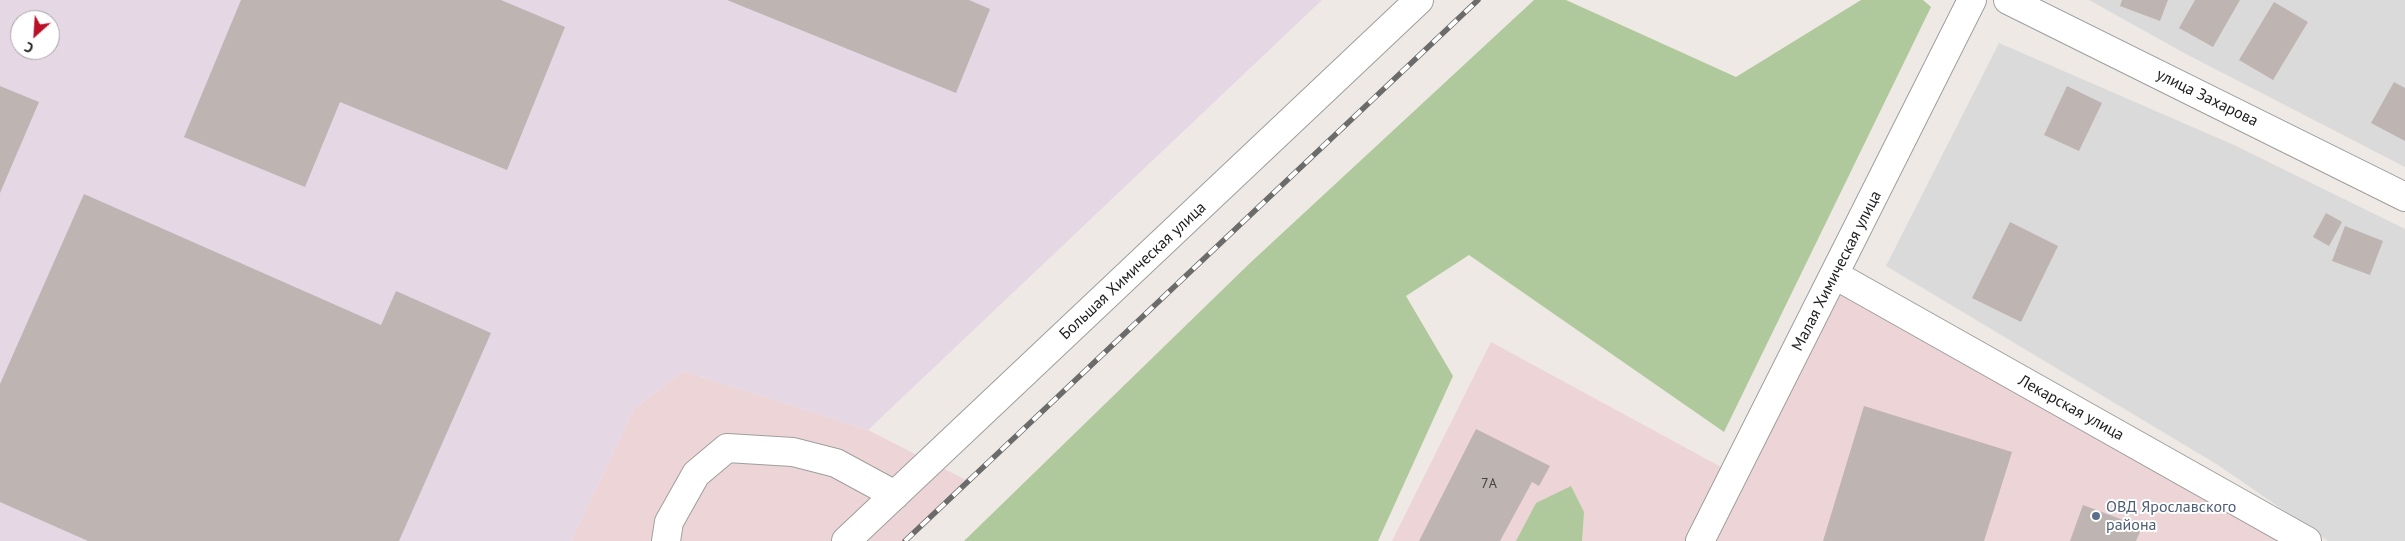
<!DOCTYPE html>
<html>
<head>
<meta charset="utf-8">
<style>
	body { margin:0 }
	#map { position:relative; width:2405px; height:541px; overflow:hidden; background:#eee9e4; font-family:"PT Sans",sans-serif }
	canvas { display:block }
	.north { position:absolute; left:10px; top:10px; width:50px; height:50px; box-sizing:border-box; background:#fff; border:1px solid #a5a5a5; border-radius:50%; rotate:206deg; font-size:14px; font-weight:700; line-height:20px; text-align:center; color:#1d1d1d }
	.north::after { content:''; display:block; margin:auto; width:18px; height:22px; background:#ba1129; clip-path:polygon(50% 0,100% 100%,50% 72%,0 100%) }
</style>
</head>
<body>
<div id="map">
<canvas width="2405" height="541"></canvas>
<div class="north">С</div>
</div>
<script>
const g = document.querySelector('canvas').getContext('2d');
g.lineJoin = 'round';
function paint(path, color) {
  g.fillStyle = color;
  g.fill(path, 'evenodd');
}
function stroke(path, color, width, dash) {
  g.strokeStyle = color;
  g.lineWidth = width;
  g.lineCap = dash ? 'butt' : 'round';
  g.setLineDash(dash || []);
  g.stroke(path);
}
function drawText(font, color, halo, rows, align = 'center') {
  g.font = font + ' "PT Sans",sans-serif';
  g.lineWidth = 4;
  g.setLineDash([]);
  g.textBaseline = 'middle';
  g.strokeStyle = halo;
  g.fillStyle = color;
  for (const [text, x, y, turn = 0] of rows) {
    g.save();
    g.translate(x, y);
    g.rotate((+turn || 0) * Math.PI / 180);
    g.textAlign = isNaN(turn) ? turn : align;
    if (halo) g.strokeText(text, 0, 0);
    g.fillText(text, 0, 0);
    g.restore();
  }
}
paint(new Path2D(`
	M 2089,0 L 2405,0 L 2405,167 L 2186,54 Z
	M 1999,43 L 2234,145 L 2405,229 L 2405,541 L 2328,541 L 2218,465 L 1886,266 Z`), '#dbdada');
paint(new Path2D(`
	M 1835,275 L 2307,541 L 1392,541 L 1491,342 L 1734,474 Z
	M 683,371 L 868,430 L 968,481 L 905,541 L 571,541 L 634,409 Z`), '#edd5d7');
paint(new Path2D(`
	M 0,0 L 1322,0 L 868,430 L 683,371 L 634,409 L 571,541 L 0,541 ZM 20,20 L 50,20 L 50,50 L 20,50 Z`), '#e6d7e5');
paint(new Path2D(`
	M 1534,0 L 1566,0 L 1736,77 L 1861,0 L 1923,0 L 1931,7 L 1724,432 L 1469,255 L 1406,296 L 1453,376 L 1378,541 L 964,541 L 1250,263 Z
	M 1571,486 L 1584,512 L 1582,541 L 1516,541 L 1536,503 Z`), '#b0c99c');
paint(new Path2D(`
	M 241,0 L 501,0 L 565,27 L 507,170 L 340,102 L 305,187 L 184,137 Z
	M 727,0 L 969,0 L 990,9 L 956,93 Z
	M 2122,0 L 2168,0 L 2160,21 L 2120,6 Z
	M 2195,0 L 2240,0 L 2213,47 L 2179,28 Z
	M 2274,2 L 2308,22 L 2273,80 L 2239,60 Z
	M 2394,82 L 2405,88 L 2405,141 L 2371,123 Z
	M 0,86 L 39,102 L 0,193 Z
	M 2067,86 L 2102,103 L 2079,151 L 2044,135 Z
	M 84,194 L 381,325 L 396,291 L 491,333 L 399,541 L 88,541 L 0,502 L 0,384 Z
	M 2326,213 L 2342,222 L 2329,246 L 2313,237 Z
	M 2010,222 L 2058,246 L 2021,322 L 1972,298 Z
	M 2345,226 L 2383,241 L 2370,275 L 2332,261 Z
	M 1864,406 L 2012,452 L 1984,541 L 1823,541 Z
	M 1476,429 L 1550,466 L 1539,486 L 1532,482 L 1500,541 L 1419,541 Z
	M 2083,505 L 2142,527 L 2136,541 L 2070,541 Z`), '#beb4b1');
const minor = new Path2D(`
	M 2008,0 L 2405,197
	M 1835,275 L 2307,541
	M 666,541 L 669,522 L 696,474 L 727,448 L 793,452 L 836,463 L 895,495
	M 846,541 L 1419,0
	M 1700,541 L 1972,0`);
stroke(minor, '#9e9e9e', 30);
stroke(minor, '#fff', 28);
const rail = new Path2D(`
	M 905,541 L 1478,0`);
stroke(rail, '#6b6b6b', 5.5);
stroke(rail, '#fff', 4, [11]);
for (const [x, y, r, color] of [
	[2096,516,5,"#5c6f8a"]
]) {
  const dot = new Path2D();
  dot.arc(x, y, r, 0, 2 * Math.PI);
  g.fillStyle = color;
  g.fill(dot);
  stroke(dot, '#fff', 2);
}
drawText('14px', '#454342', null, [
	["7А",1489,484]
]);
drawText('16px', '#1d1d1d', '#fff', [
	["улица Захарова",2207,98,26],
	["Большая Химическая улица",1133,271,-43],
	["Малая Химическая улица",1837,271,-63],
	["Лекарская улица",2071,408,29]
]);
drawText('16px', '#4e5e75', '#fff', [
	["ОВД Ярославского",2106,507],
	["района",2106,525]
], 'left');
</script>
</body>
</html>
